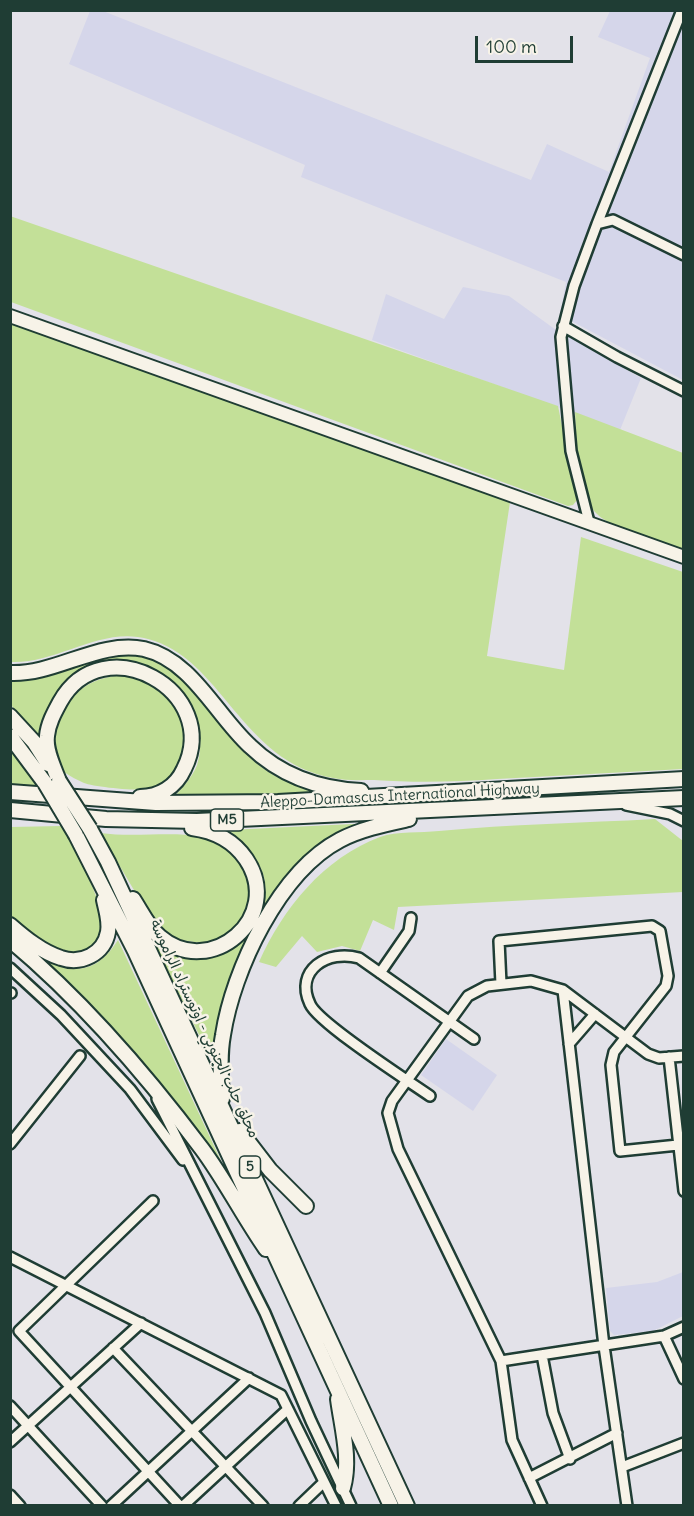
<!DOCTYPE html>
<html>
<head>
<meta charset="utf-8">
<style>
	body { margin:0 }
	#map { position:relative; width:694px; height:1516px; overflow:hidden; background:#e3e2e9; font-family:Delius,sans-serif }
	canvas { display:block }
	.frame { position:absolute; inset:0; border:12px solid #1f3d34; pointer-events:none }
	.scale { position:absolute; left:475px; top:36px; width:98px; height:27px; box-sizing:border-box; border:3px solid #1f3d34; border-top:0; padding-left:8px; font-size:18px; line-height:21px; white-space:nowrap; color:#1f3d34; -webkit-text-stroke:4px #f7f3e8; paint-order:stroke }
</style>
</head>
<body>
<div id="map">
<canvas width="694" height="1516"></canvas>
<div class="frame"></div>
<div class="scale">100 m</div>
</div>
<script>
const g = document.querySelector('canvas').getContext('2d');
g.lineJoin = 'round';
function paint(path, color) {
  g.fillStyle = color;
  g.fill(path, 'evenodd');
}
function stroke(path, color, width, dash) {
  g.strokeStyle = color;
  g.lineWidth = width;
  g.lineCap = dash ? 'butt' : 'round';
  g.setLineDash(dash || []);
  g.stroke(path);
}
function drawText(font, color, halo, rows, align = 'center') {
  g.font = font + ' Delius,"Playpen Sans Arabic",sans-serif';
  g.lineWidth = 5;
  g.setLineDash([]);
  g.textBaseline = 'middle';
  g.strokeStyle = halo;
  g.fillStyle = color;
  for (const [text, x, y, turn = 0] of rows) {
    g.save();
    g.translate(x, y);
    g.rotate((+turn || 0) * Math.PI / 180);
    g.textAlign = isNaN(turn) ? turn : align;
    if (halo) g.strokeText(text, 0, 0);
    g.fillText(text, 0, 0);
    g.restore();
  }
}
paint(new Path2D(`
	M 90,11 L 103,11 L 531,180 L 547,144 L 609,172 L 650,58 L 598,37 L 610,11 L 683,11 L 683,380 L 560,315 L 566,282 L 301,177 L 305,165 L 69,64 Z
	M 463,287 L 509,296 L 556,330 L 641,378 L 620,430 L 372,340 L 386,294 L 444,319 Z
	M 446,1039 L 497,1075 L 473,1111 L 421,1075 Z
	M 683,1272 L 683,1316 L 653,1331 L 614,1335 L 610,1331 L 606,1288 L 657,1282 Z`), '#d5d6ea');
paint(new Path2D(`
	M 10,216 L 558,406 L 577,500 L 573,505 L 568,506 L 11,302 Z
	M 10,322 L 510,502 L 487,656 L 564,670 L 581,537 L 683,572 L 683,769 C 621,772 559,776 497,779 C 455,782 416,783 374,780 C 361,780 346,781 333,778 C 241,762 222,658 148,639 C 100,626 58,664 11,662 Z
	M 575,412 L 683,453 L 683,549 C 664,541 620,530 605,520 C 571,499 577,446 575,412 Z
	M 123,651 C 138,653 153,656 167,664 C 205,689 227,745 267,771 C 284,782 303,788 322,793 L 173,798 C 182,788 192,778 197,765 C 212,723 174,667 131,661 C 81,653 50,695 40,738 L 11,705 L 11,680 L 46,675 Z
	M 129,674 C 145,679 160,685 171,699 C 192,726 190,776 153,789 C 143,792 94,787 84,783 C 77,780 70,776 64,772 C 60,762 56,752 54,741 C 53,732 56,722 61,714 C 76,685 97,677 129,674 Z
	M 10,748 L 38,788 L 11,784 Z
	M 655,819 L 683,841 L 683,892 L 398,907 L 394,930 L 373,920 L 360,951 L 342,946 L 317,952 L 302,936 L 276,967 L 259,962 C 283,908 324,858 380,837 C 397,831 421,833 439,831 C 511,824 583,823 655,819 Z
	M 373,823 L 278,892 L 214,1055 L 202,1041 L 151,937 C 169,949 184,958 207,957 C 242,954 274,908 263,874 C 257,856 242,843 229,830 Z
	M 61,826 L 65,828 C 74,847 109,914 104,932 C 103,939 96,946 90,950 C 63,968 30,934 11,917 L 11,827 Z
	M 100,833 C 166,842 242,809 254,902 L 232,934 L 209,944 L 173,939 L 156,927 Z
	M 11,932 C 49,960 83,994 118,940 L 237,1195 L 113,1030 L 72,986 Z`), '#c3e098');
const minor = new Path2D(`
	M 597,224 L 682,10
	M 563,326 L 617,357 L 684,391
	M 589,522 L 571,451 L 561,337 L 574,286 L 597,224 L 613,220 L 684,255
	M 626,805 L 670,814 L 684,821
	M 10,968 L 61,1015 L 130,1089 L 183,1160
	M 380,973 L 409,931 L 411,918
	M 501,984 L 499,941 L 652,926 L 660,931 L 668,976 L 666,986 L 614,1052 L 611,1065 L 620,1151 L 678,1145
	M 563,990 L 604,1346 L 627,1506
	M 10,993 L 11,993
	M 569,1044 L 595,1014
	M 669,1057 L 684,1191
	M 430,1096 C 407,1080 318,1023 310,1004 C 294,970 328,949 359,958 L 474,1039
	M 157,1099 L 265,1313 L 311,1421 L 351,1506
	M 10,1144 L 80,1056
	M 153,1201 L 19,1331 L 180,1506
	M 10,1257 L 281,1395 L 336,1506
	M 664,1336 L 684,1379
	M 113,1348 L 263,1506
	M 542,1355 L 553,1413 L 570,1459
	M 501,1361 L 664,1336 L 684,1327
	M 10,1406 L 102,1506
	M 10,1442 L 141,1323
	M 622,1467 L 684,1443
	M 529,1478 L 617,1433
	M 10,1495 L 20,1506
	M 111,1506 L 249,1378
	M 183,1506 L 288,1409
	M 299,1506 L 324,1482
	M 542,1506 L 512,1440 L 501,1361 L 398,1149 L 388,1113 L 392,1101 L 468,996 L 487,986 L 531,981 L 563,990 L 648,1054 L 659,1058 L 684,1056`);
const major = new Path2D(`
	M 10,316 L 684,557`);
const highway = new Path2D(`
	M 10,673 C 56,675 98,640 144,649 C 192,660 216,715 250,746 C 281,776 319,789 361,791
	M 10,716 L 34,742 L 48,764
	M 10,736 L 45,783
	M 59,781 C 54,768 45,750 47,736 C 48,724 54,713 60,702 C 103,625 223,691 184,769 C 176,787 159,797 140,797
	M 10,792 L 156,803 L 278,802 L 684,779
	M 10,810 L 106,819 L 197,821 L 684,798
	M 90,829 L 108,862 L 407,1506
	M 76,835 L 135,951 L 391,1506
	M 133,899 C 141,911 148,927 160,937 C 210,980 285,917 246,859 C 233,840 215,831 192,828
	M 10,925 C 25,938 42,952 61,958 C 81,965 104,954 108,932 C 110,921 106,910 104,900
	M 10,940 C 83,1001 145,1073 202,1149 C 225,1180 243,1216 266,1249
	M 222,1099 C 221,1078 219,1056 223,1035 C 233,970 279,872 340,840 C 361,829 386,824 409,819
	M 240,1131 L 270,1170 L 306,1206
	M 338,1399 C 342,1429 351,1459 343,1488`);
stroke(minor, '#1f3d34', 14);
stroke(major, '#1f3d34', 16);
stroke(highway, '#1f3d34', 18);
stroke(minor, '#f7f3e8', 9);
stroke(major, '#f7f3e8', 12);
stroke(highway, '#f7f3e8', 14);
const highwayBridge = new Path2D(`
	M 59,781 L 90,829
	M 45,783 L 76,835`);
stroke(highwayBridge, '#1f3d34', 18, []);
stroke(highwayBridge, '#f7f3e8', 14);
for (const [x, y, w] of [
	[227,820,33],
	[250,1167,21]
]) {
  const box = new Path2D();
  box.roundRect(x - w / 2, y - 11, w, 22, 4.5);
  g.fillStyle = '#f7f3e8';
  g.fill(box);
  stroke(box, '#1f3d34', 1.5);
}
drawText('bold 14px', '#1f3d34', null, [
	["M5",227,820],
	["5",250,1167]
]);
drawText('15px', '#1f3d34', '#f7f3e8', [
	["Aleppo-Damascus International Highway",400,796,-3],
	["محلق حلب الجنوبي - اوتوستراد الراموسة",204,1029,65]
]);
</script>
</body>
</html>
